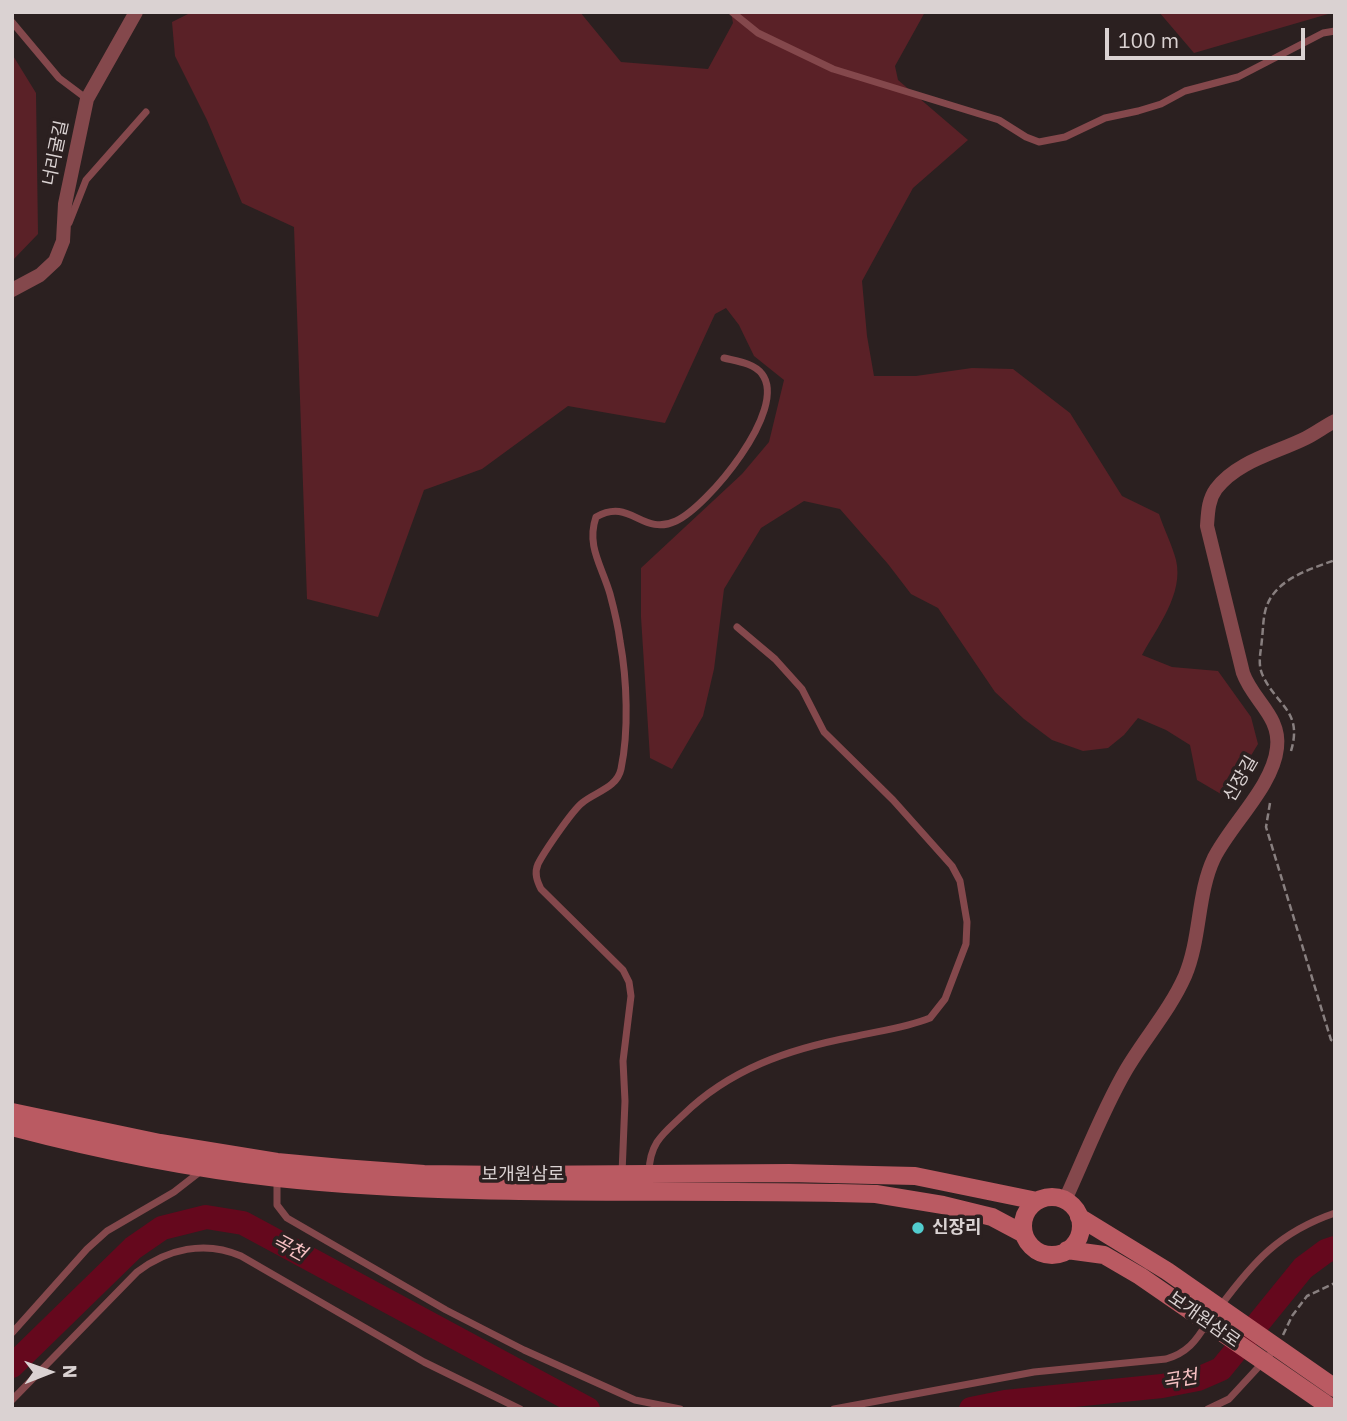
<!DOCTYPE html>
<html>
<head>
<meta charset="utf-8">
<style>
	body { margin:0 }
	#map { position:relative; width:1347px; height:1421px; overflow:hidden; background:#2b2020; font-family:"IBM Plex Sans",sans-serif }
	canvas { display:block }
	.frame { position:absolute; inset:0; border:14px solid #dad2d2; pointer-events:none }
	.north { position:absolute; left:14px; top:1337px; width:70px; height:70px; -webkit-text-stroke:5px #2b2020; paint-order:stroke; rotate:89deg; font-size:19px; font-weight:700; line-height:28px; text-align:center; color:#dad2d2 }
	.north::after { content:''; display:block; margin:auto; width:24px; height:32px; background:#dad2d2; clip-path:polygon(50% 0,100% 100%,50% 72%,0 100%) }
	.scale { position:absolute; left:1105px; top:28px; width:200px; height:32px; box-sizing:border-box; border:4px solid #dad2d2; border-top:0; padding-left:9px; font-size:21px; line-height:24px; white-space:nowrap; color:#dad2d2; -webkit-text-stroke:5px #2b2020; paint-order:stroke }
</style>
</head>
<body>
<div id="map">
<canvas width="1347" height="1421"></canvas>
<div class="frame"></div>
<div class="north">N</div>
<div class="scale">100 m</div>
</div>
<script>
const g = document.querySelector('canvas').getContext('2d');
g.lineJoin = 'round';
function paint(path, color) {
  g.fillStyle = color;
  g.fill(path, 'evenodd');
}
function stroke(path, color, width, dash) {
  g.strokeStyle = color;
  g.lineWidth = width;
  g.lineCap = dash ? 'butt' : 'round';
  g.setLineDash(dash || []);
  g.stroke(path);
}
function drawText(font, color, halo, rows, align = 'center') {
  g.font = font + ' "IBM Plex Sans","Noto Sans KR",sans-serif';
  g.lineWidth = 7;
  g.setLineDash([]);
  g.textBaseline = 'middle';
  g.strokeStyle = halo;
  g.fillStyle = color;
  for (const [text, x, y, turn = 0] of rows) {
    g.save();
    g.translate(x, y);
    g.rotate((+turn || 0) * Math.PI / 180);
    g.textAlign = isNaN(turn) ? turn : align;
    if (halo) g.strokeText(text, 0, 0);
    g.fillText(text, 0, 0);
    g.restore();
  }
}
paint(new Path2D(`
	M 192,12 L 580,12 L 621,62 L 708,69 L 733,23 L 731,12 L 925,12 L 895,66 L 898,80 L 968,140 L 913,188 L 862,281 L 867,336 L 874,376 L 916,376 L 972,368 L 1013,369 L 1070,413 L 1122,496 L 1159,514 C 1164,529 1172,545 1176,560 C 1184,594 1157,627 1142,655 L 1172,667 L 1218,671 L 1251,717 L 1258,744 L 1226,797 L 1197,780 L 1190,745 L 1166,730 L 1138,718 L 1124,735 L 1108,748 L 1083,751 L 1052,740 L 1024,719 L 995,692 L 938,608 L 911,594 L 888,564 L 840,509 L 804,501 L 761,528 L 724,589 L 714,669 L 703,716 L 672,769 L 650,758 L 641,617 L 641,568 L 742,474 L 769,442 L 784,380 L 754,356 L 739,325 L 726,308 L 715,314 L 665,423 L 568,406 L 482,469 L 424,490 L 378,617 L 307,599 L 294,227 L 242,203 L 207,120 L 175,56 L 172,22 Z
	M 1159,12 L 1335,12 L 1194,53 Z
	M 12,54 L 36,93 L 38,234 L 12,261 Z`), '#5a2127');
stroke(new Path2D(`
	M 12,1366 L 133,1248 L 162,1228 L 206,1217 L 243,1223 L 588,1409
	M 971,1409 L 1005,1402 L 1162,1386 L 1198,1379 L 1221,1369 L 1303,1268 L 1326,1251 L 1335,1248`), '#65081d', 24);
stroke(new Path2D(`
	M 1291,751 C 1303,711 1277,706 1263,676 C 1257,664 1261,652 1262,639 C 1263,630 1263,621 1265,612 C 1272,580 1308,570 1335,560
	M 1270,803 L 1266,827 L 1331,1040 L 1335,1042
	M 1283,1335 L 1292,1316 L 1307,1296 L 1335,1283`), '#887f7f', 2.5, [7, 3.5]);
stroke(new Path2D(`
	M 732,12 L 758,33 L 833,69 L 999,120 L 1026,137 L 1039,142 L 1065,137 L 1105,118 L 1138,111 L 1161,104 L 1185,91 L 1238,77 L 1323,33 L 1335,31
	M 12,22 L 59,78 L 87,99
	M 69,223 L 86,180 L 146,112
	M 649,1172 C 650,1142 663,1134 683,1115 C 730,1069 789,1049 852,1037 C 878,1031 905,1028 930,1018 L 945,999 L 966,944 L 967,922 L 960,881 L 952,866 L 893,800 L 824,732 L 802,689 L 775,659 L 737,627
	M 622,1173 L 625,1101 L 623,1061 L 631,996 L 629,982 L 623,970 L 541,889 C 537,881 534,873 538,864 C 544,852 572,811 582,803 C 595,792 617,788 621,769 C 629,731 627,679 620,641 C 618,625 614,609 610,594 C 602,566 586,546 596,517 C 631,497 642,537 676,521 C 707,507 789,409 762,374 C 754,363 736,361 724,358
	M 277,1179 L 277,1205 L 287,1218 L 446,1310 L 524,1350 L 635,1400 L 680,1409
	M 1219,1308 C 1253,1262 1279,1232 1335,1213
	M 12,1333 L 87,1249 L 107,1231 L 174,1192 L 201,1171
	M 12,1400 L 137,1272 C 167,1249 205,1240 241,1256 L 424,1362 L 520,1409
	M 834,1409 L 1034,1372 L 1166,1359 C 1187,1353 1196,1341 1207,1323
	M 1208,1409 L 1229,1399 L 1277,1347`), '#84484c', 7);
stroke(new Path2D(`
	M 12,290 L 40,275 L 55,261 L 63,241 L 65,204 L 87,99 L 136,12
	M 1065,1200 C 1085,1157 1102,1111 1126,1070 C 1144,1039 1170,1010 1185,976 C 1201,938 1197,894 1214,858 C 1231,824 1273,786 1277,748 C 1281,716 1253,701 1243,673 L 1207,526 C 1208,513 1208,500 1216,489 C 1237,461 1276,453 1306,438 C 1316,433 1325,426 1335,421`), '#84484c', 14);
stroke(new Path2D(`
	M 12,1112 L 160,1143 L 277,1162 L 342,1168 L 424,1174 L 508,1175 L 789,1173 L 915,1176 L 1037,1201
	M 12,1127 C 99,1150 188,1168 278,1178 C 474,1199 678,1188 876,1194 L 943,1205 L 992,1217 L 1024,1234
	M1023 1226a29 29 0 1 1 58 0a29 29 0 1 1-58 0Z
	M 1079,1217 L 1167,1271 L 1335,1388
	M 1067,1250 L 1104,1255 L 1140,1276 L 1333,1409`), '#ba5a62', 18);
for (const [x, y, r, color] of [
	[918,1228,7,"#52cdcf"]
]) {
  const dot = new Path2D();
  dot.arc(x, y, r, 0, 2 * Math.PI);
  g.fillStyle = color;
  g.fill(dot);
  stroke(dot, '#2b2020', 2.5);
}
drawText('18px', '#dad2d2', '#2b2020', [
	["너리굴길",56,153,-78],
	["신장길",1241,779,-60],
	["보개원삼로",523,1175],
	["보개원삼로",1204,1320,35]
]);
drawText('bold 18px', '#dad2d2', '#2b2020', [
	["신장리",932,1228]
], 'left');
drawText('italic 19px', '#f7c1c3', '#2b2020', [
	["곡천",289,1248,28],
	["곡천",1180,1380,-10]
]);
</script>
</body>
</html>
